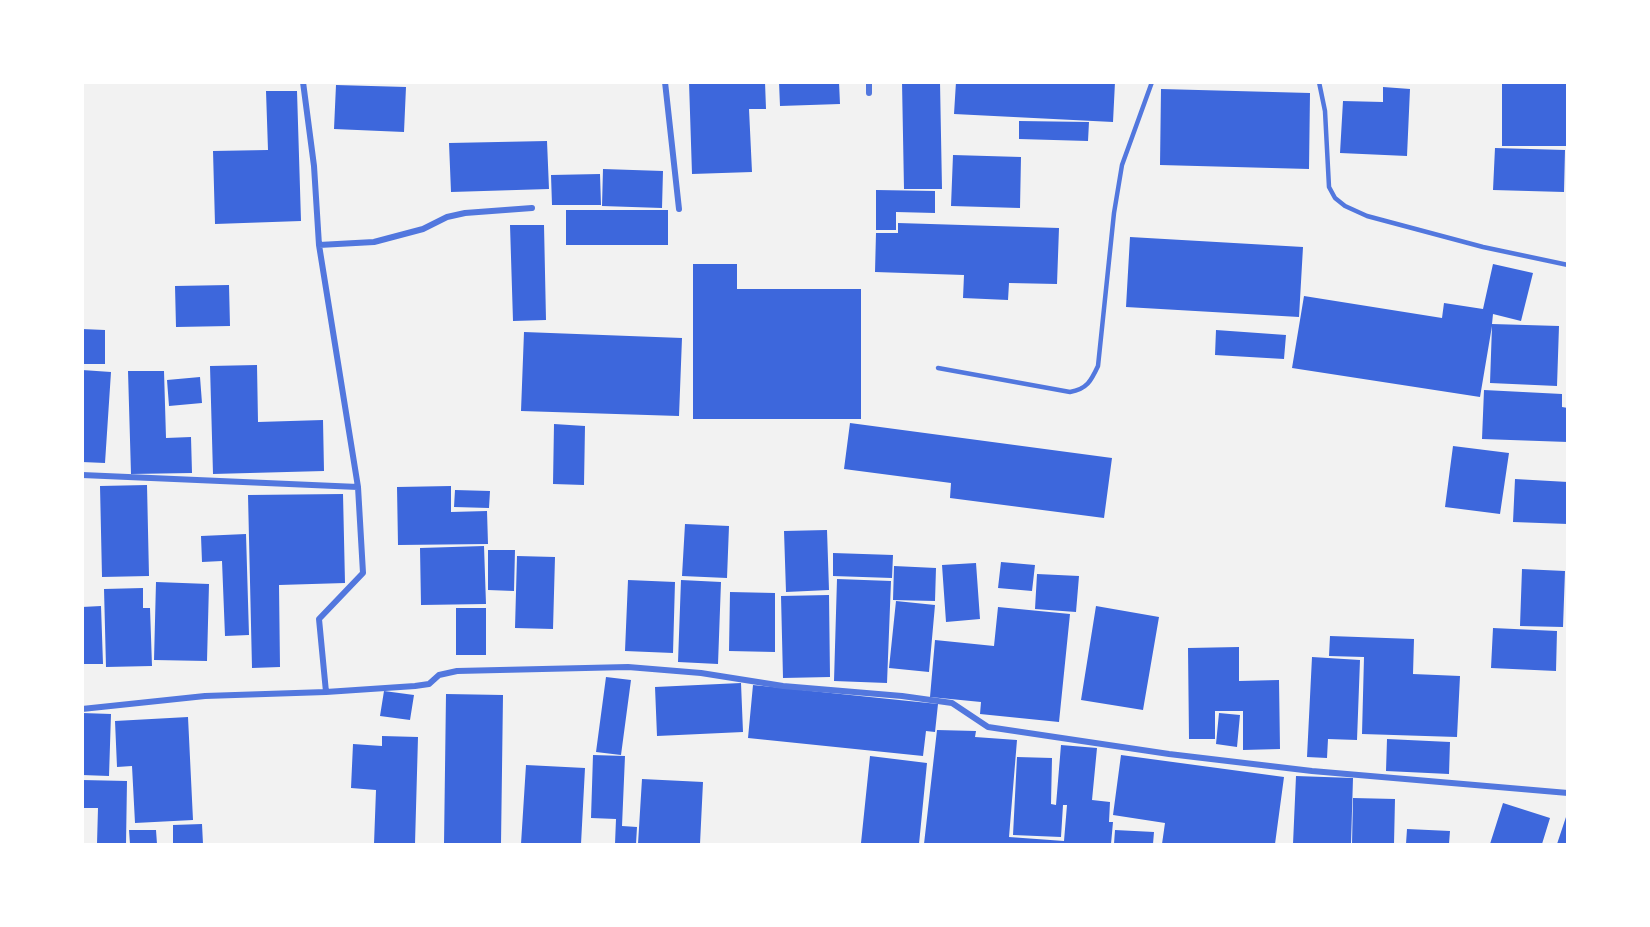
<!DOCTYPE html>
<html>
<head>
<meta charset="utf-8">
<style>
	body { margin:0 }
	#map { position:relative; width:1650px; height:927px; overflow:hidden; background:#f2f2f2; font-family:Poppins,sans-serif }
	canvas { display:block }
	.frame { position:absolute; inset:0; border:84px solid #fff; pointer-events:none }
</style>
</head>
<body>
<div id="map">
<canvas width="1650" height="927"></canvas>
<div class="frame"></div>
</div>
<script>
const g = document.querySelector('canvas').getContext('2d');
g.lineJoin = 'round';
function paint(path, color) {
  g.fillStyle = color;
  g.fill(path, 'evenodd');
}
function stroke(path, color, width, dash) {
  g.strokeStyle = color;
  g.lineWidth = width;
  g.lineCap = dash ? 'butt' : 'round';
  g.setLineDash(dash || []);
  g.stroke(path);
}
paint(new Path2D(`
	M 689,82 L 765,82 L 766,109 L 749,109 L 752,172 L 692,174 Z
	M 779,82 L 839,82 L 840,104 L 780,106 Z
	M 902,82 L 940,82 L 942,189 L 904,189 Z
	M 956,82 L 1115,82 L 1113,122 L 954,114 Z
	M 1502,82 L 1568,82 L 1568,146 L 1502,146 Z
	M 336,85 L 406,87 L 404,132 L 334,129 Z
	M 1383,87 L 1410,89 L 1407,156 L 1340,153 L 1343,101 L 1383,102 Z
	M 1161,89 L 1310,93 L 1309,169 L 1160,165 Z
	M 266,91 L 297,91 L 301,221 L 215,224 L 213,151 L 268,150 Z
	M 1019,121 L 1089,122 L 1088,141 L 1019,139 Z
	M 547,141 L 549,189 L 451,192 L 449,143 Z
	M 1495,148 L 1565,150 L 1564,192 L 1493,190 Z
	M 953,155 L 1021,157 L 1020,208 L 951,206 Z
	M 603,169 L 663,171 L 662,208 L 602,206 Z
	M 600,174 L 601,205 L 552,205 L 551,175 Z
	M 876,190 L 935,191 L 935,213 L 896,212 L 896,230 L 876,230 Z
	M 566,210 L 668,210 L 668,245 L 566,245 Z
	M 898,223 L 1059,228 L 1057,284 L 1009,283 L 1008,300 L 963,298 L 964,275 L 875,272 L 876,233 L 898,233 Z
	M 510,225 L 544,225 L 546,320 L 513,321 Z
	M 1130,237 L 1303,247 L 1299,317 L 1126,307 Z
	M 693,264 L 737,264 L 737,289 L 861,289 L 861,419 L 693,419 Z
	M 1493,264 L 1533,273 L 1521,321 L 1493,314 L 1492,324 L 1559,326 L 1557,386 L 1490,383 L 1492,326 L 1480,397 L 1292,368 L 1304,296 L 1442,318 L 1444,303 L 1483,309 Z
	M 229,285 L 230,326 L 176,327 L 175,286 Z
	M 82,329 L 105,330 L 105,364 L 82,364 Z
	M 1216,330 L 1286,335 L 1284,359 L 1215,355 Z
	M 524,332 L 682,338 L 679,416 L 521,411 Z
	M 257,365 L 258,422 L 323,420 L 324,471 L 213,474 L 210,366 Z
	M 82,370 L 111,372 L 105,463 L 82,462 Z
	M 128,371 L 164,371 L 166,438 L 191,437 L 192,473 L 131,474 Z
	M 200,377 L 202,403 L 169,406 L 167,380 Z
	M 1484,390 L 1562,394 L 1562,407 L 1568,408 L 1568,442 L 1482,439 Z
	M 850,423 L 1112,458 L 1104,518 L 950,498 L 951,483 L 844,469 Z
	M 554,424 L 585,426 L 584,485 L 553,484 Z
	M 1453,446 L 1509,453 L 1500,514 L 1445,507 Z
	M 1515,479 L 1568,482 L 1568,524 L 1513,522 Z
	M 147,485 L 149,576 L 102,577 L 100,486 Z
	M 451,486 L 451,512 L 487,511 L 488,544 L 398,545 L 397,487 Z
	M 455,490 L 490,491 L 489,508 L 454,507 Z
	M 343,494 L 345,583 L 279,585 L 280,667 L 252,668 L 248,495 Z
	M 685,524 L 729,526 L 727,578 L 682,576 Z
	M 827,530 L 829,590 L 786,592 L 784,531 Z
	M 246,534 L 249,635 L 225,636 L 222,561 L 202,562 L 201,536 Z
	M 484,546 L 486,604 L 421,605 L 420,548 Z
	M 488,550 L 515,550 L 514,591 L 488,590 Z
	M 833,553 L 893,555 L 892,578 L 833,576 Z
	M 517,556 L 555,557 L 553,629 L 515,628 Z
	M 1001,562 L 1035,565 L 1032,591 L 998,588 Z
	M 976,563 L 980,619 L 946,622 L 942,565 Z
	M 894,566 L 936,568 L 935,601 L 893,600 Z
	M 1522,569 L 1565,571 L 1563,627 L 1520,626 Z
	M 1037,574 L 1079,576 L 1076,612 L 1035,609 Z
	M 837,579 L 891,581 L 887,683 L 834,681 Z
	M 628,580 L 675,582 L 673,653 L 625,651 Z
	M 681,580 L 721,582 L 718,664 L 678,662 Z
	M 156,582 L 209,584 L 207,661 L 154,660 Z
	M 143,588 L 143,608 L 150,608 L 152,666 L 106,667 L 104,589 Z
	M 730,592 L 775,593 L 775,652 L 729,651 Z
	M 829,595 L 830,677 L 783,678 L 781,596 Z
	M 896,601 L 935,605 L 929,672 L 889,668 Z
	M 101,606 L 103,664 L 82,664 L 82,607 Z
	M 1096,606 L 1159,617 L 1143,710 L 1081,700 Z
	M 998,607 L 1070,614 L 1059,722 L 980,714 L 981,702 L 930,697 L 935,640 L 994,646 Z
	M 456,608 L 486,608 L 486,655 L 456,655 Z
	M 1493,628 L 1557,631 L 1556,671 L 1491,668 Z
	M 1330,636 L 1414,639 L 1413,674 L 1460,676 L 1457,737 L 1362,734 L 1364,657 L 1329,656 Z
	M 1239,647 L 1239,681 L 1279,680 L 1280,749 L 1243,750 L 1243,711 L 1215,711 L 1215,739 L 1189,739 L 1188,648 Z
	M 1312,657 L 1360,660 L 1357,740 L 1328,739 L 1327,758 L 1307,757 Z
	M 606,677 L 631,680 L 621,755 L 596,752 Z
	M 741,683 L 743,732 L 657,736 L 655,687 Z
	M 753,685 L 938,704 L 935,732 L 926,731 L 923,756 L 748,738 Z
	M 384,691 L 414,695 L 410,720 L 380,716 Z
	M 446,694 L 503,695 L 501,844 L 444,844 Z
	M 82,713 L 111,714 L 109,776 L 82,775 Z
	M 1219,713 L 1240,715 L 1237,747 L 1216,744 Z
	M 188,717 L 193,820 L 135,823 L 132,766 L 117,767 L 115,721 Z
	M 937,730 L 976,731 L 975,737 L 1017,740 L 1009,837 L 1064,841 L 1067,805 L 1063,805 L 1061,837 L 1013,835 L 1017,757 L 1052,758 L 1051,804 L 1056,805 L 1061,745 L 1097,748 L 1092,800 L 1110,802 L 1109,822 L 1113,822 L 1111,844 L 924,844 Z
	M 382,736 L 418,737 L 415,844 L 374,844 L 376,790 L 351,788 L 353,744 L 382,746 Z
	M 1387,739 L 1450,742 L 1449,774 L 1386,771 Z
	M 593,755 L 625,756 L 622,826 L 637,827 L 636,844 L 615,844 L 616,819 L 591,818 Z
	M 1121,755 L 1284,777 L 1275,844 L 1162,844 L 1165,823 L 1113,815 Z
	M 870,756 L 927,763 L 919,844 L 861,843 Z
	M 526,765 L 585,768 L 581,844 L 521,844 Z
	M 1296,776 L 1353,778 L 1351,844 L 1293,844 Z
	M 642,779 L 703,782 L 700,844 L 638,844 Z
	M 82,780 L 127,781 L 126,844 L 97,844 L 98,808 L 82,808 Z
	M 1353,798 L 1395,799 L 1394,844 L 1352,844 Z
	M 1503,803 L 1550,818 L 1542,844 L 1490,844 Z
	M 1567,814 L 1568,844 L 1557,844 Z
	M 202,824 L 203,844 L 173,844 L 173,825 Z
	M 1407,829 L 1450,831 L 1449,844 L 1406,844 Z
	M 129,830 L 156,830 L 157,844 L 130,844 Z
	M 1115,830 L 1154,832 L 1153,844 L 1114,844 Z`), '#3d67dc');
stroke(new Path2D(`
	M 1319,82 L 1325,111 L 1329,187 L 1335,198 L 1345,206 L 1367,216 L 1483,247 L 1568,265
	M 938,368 L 1070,392 C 1087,389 1091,381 1098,366 L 1114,213 L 1122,165 L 1152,82`), '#5277de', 4.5);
stroke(new Path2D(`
	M 303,82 L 314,166 L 319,245 L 358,487 L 363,573 L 319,619 L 326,692
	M 665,82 L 679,209
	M 869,82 L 869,93
	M 319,245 L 374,242 L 423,229 L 447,217 L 465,213 L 532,208
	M 82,475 L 358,487
	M 82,709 L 205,696 L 326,692 L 415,686 L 429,684 L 439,675 L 457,671 L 628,667 L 701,673 L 783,686 L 902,696 L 952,703 L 988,727 L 1169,754 L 1312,771 L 1568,793`), '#5277de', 6);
</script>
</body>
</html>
